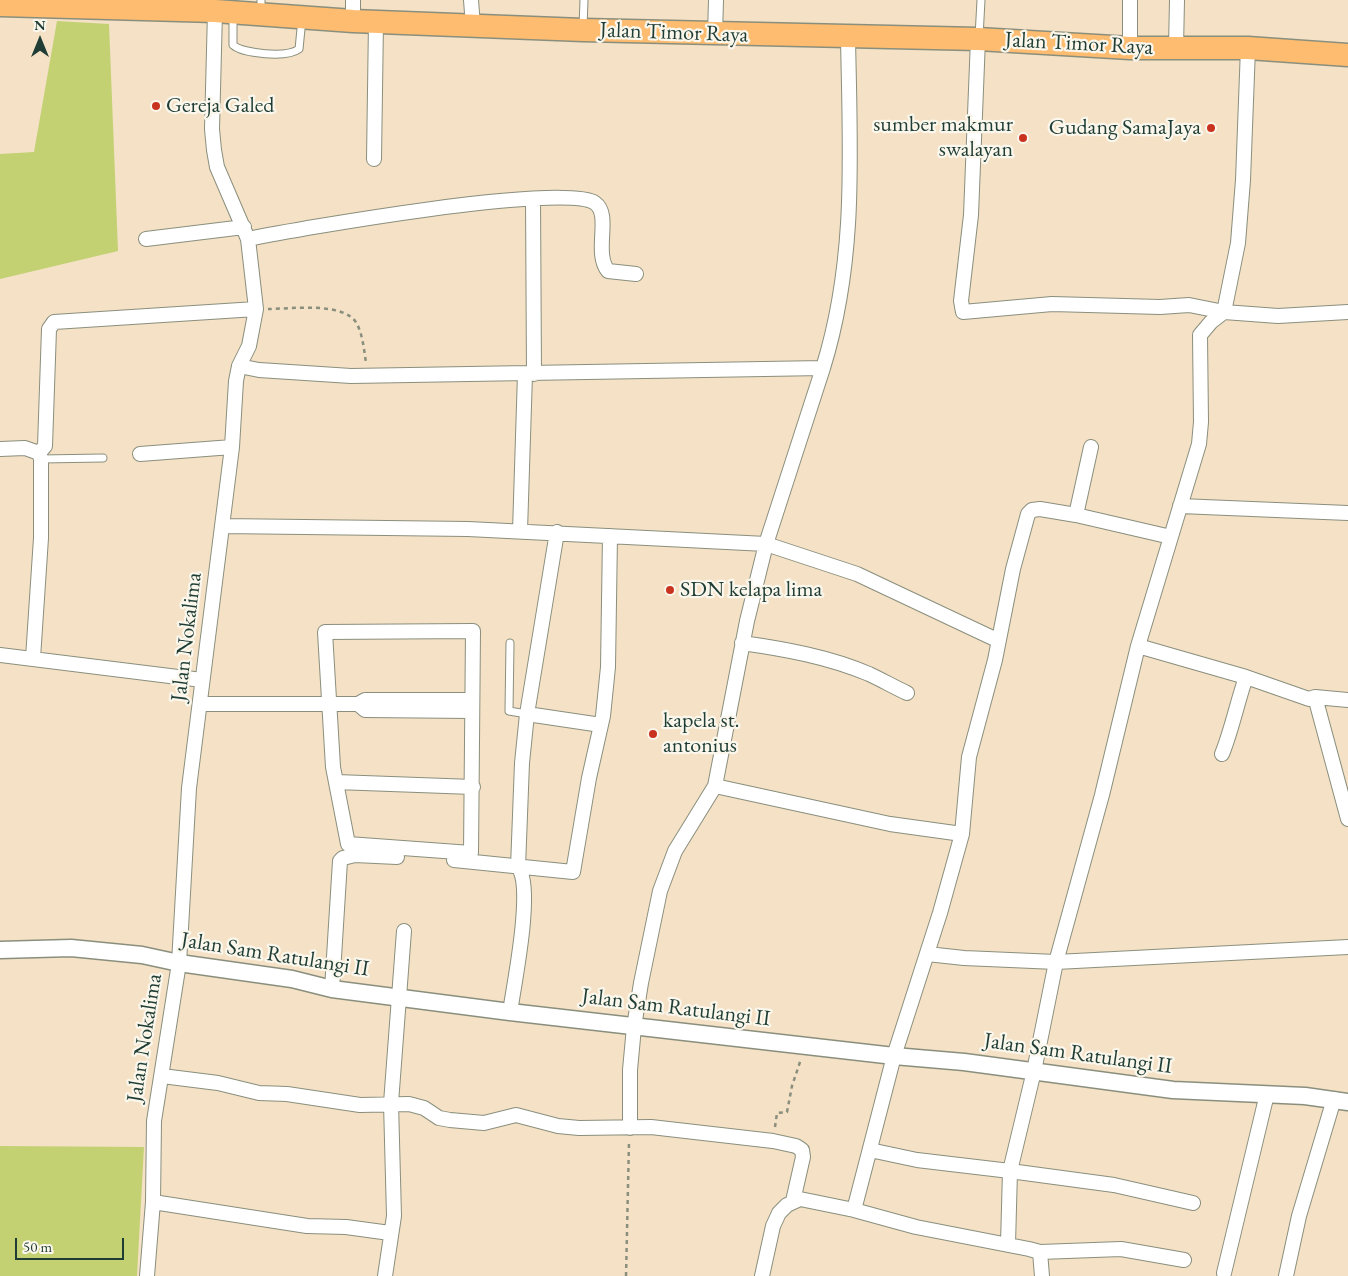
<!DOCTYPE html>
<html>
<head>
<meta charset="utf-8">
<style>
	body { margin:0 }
	#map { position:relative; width:1348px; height:1276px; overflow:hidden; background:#f4e1c6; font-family:"EB Garamond",serif }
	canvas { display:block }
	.north { position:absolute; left:15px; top:15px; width:50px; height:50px; -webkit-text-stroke:4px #fbf7ec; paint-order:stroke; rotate:0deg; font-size:14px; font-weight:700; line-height:20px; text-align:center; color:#1f3d34 }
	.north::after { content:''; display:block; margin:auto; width:18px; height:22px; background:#1f3d34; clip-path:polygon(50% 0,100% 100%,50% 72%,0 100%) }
	.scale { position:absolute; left:15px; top:1238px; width:109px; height:22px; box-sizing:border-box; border:2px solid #1f3d34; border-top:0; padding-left:6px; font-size:15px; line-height:18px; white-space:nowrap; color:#1f3d34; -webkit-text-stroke:4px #fbf7ec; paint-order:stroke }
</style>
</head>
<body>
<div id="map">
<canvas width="1348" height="1276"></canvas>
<div class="north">N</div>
<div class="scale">50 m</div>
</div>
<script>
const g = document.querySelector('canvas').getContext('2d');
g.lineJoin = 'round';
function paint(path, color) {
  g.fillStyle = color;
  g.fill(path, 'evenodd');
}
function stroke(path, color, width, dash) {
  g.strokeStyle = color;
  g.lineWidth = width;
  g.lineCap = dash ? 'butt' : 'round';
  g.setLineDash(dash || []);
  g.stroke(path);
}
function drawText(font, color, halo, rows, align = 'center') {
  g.font = font + ' "EB Garamond",serif';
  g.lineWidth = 4.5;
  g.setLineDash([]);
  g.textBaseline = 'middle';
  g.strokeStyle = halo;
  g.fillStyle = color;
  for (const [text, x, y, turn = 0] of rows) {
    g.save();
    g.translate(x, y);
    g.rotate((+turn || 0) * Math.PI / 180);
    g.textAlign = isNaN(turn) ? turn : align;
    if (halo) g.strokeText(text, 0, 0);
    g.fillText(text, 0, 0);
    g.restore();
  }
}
paint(new Path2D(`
	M 57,21 L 109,24 L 118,251 L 0,279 L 0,154 L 34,152 Z
	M 0,1146 L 144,1147 L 137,1276 L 0,1276 Z`), '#c3d173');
const service = new Path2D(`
	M 261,0 L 261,12
	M 233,16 L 233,45 C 243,54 287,58 299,49 L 302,19
	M 583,27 L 584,0
	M 979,37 L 981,0
	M 41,459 L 103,458
	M 510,643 L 509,711 L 527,714`);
const minor = new Path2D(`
	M 471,0 L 473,26
	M 1130,0 L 1130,48
	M 353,21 L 353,0
	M 715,35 L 716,0
	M 978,39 L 971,215 L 961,301 L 963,312 L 1052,304 L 1160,307 L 1189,305 L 1224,312 L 1278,316 L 1348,312
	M 1176,48 L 1177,0
	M 374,159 L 376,22
	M 533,199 L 534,374
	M 146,239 L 244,227
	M 248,239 C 298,229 564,182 595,203 C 612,215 593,252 608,271 L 636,274
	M 239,366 L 259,370 L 351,376 L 823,368 C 857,259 850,151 848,38
	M 0,449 L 25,448 L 39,453 L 41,459 L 41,538 L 33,658
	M 39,453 L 45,446 L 49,329 L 54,322 L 256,309
	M 140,454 L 232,447
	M 1180,506 L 1348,513
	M 1076,515 L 1091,447
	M 222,526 L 468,529 L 766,544 L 857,574 L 997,640
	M 520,531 L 525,374
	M 473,631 L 471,853 L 348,844 L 333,767 L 325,632 Z
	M 742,643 C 785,649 829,657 869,674 C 882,680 894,687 907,693
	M 1138,646 L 1246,677 L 1309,699 L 1315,697 L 1348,819
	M 0,655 L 202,680
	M 1315,697 L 1348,700
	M 200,704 L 358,704 L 365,700 L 472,700
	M 358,704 L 365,710 L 472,711
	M 527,714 L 601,725
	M 1222,754 C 1232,729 1237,703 1246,677
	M 336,782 L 473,787
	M 715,786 L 890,824 L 962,834
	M 454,860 L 573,872 L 589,778 L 603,716 L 608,667 L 610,536
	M 518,867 L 522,763 L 527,714 L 557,532
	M 927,954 L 964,958 L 1056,962 L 1348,947
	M 332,989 L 340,861 L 343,858 L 355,855 L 397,857
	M 510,1012 C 514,984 534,887 518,867
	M 162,1076 L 218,1083 L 259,1093 L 287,1094 L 360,1105 L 409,1104 L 424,1108 L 439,1118 L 450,1120 L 484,1123 L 516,1115 L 558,1126 L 579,1128 L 651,1127 L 773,1141 L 796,1146 L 802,1150 L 803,1157 L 793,1201
	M 630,1128 L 630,1070 L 634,1027 L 641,983 L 660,891 L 675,851 L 715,786 L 747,621 L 766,544 L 823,368
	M 870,1150 L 917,1160 L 1010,1171 L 1034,1071 L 1056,962 L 1102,795 L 1138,646 L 1199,444 L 1201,422 L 1200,335 L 1211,322 L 1224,312 L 1238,243 L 1243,180 L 1248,48
	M 153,1202 L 307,1226 L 346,1227 L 390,1233
	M 854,1210 L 894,1056 L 940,913 L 962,834 L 969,757 L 995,660 L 1013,569 L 1028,514 L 1032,510 L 1040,509 L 1076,515 L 1171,537
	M 1008,1244 L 1010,1171 L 1114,1185 L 1193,1203
	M 1040,1252 L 1121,1249 L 1184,1260
	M 1224,1273 L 1267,1094
	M 147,1276 L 153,1202 L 154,1121 L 179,963 L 189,788 L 232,447 L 236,381 L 239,366 L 249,346 L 256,309 L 248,239 L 217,167 L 214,150 L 212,129 L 215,11
	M 385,1276 L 394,1216 L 391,1103 L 404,931
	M 762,1276 L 773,1226 L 779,1213 L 787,1205 L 800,1199 L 854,1210 L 916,1227 L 1029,1249 L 1040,1252 L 1042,1276
	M 1286,1276 L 1299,1216 L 1334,1099`);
const tertiary = new Path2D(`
	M 0,950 L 71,948 L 142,955 L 179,963 L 292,979 L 332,989 L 510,1012 L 894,1056 L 964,1062 L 1173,1090 L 1305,1096 L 1348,1102`);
const trunk = new Path2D(`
	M 0,5 L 215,11 L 353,21 L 583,30 L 978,39 L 1130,48 L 1248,48 L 1348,55`);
stroke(service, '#8a8f7d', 9);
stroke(minor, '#8a8f7d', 16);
stroke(tertiary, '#8a8f7d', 19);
stroke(trunk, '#8a8f7d', 25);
stroke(new Path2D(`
	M 268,309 C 291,309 345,301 357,324 C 363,336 364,350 366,363
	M 775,1127 L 777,1113 L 787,1112 L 792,1086 L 801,1059
	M 626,1276 L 629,1142`), '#8a8f7d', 2.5, [4, 4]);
stroke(service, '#fff', 7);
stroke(minor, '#fff', 14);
stroke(tertiary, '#fff', 16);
stroke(trunk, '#fdbc6f', 22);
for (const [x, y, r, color] of [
	[156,106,5,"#c8321e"],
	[1211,128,5,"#c8321e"],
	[1023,138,5,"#c8321e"],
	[670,590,5,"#c8321e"],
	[653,734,5,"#c8321e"]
]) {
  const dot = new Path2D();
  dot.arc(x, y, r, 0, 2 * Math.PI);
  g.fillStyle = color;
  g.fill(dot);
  stroke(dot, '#fbf7ec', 2);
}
drawText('22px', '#1f3d34', '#fbf7ec', [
	["Jalan Timor Raya",674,33,2],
	["Jalan Timor Raya",1079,44,3],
	["Jalan Nokalima",187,637,-83],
	["Jalan Sam Ratulangi II",275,955,9],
	["Jalan Sam Ratulangi II",676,1008,7],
	["Jalan Nokalima",145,1038,-81],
	["Jalan Sam Ratulangi II",1078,1054,8]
]);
drawText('22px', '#1f3d34', '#fbf7ec', [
	["Gereja Galed",166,106],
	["sumber makmur",1013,125,"right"],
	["swalayan",1013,150,"right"],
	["Gudang SamaJaya",1201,128,"right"],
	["SDN kelapa lima",680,590],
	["kapela st.",663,721],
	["antonius",663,746]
], 'left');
</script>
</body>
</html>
